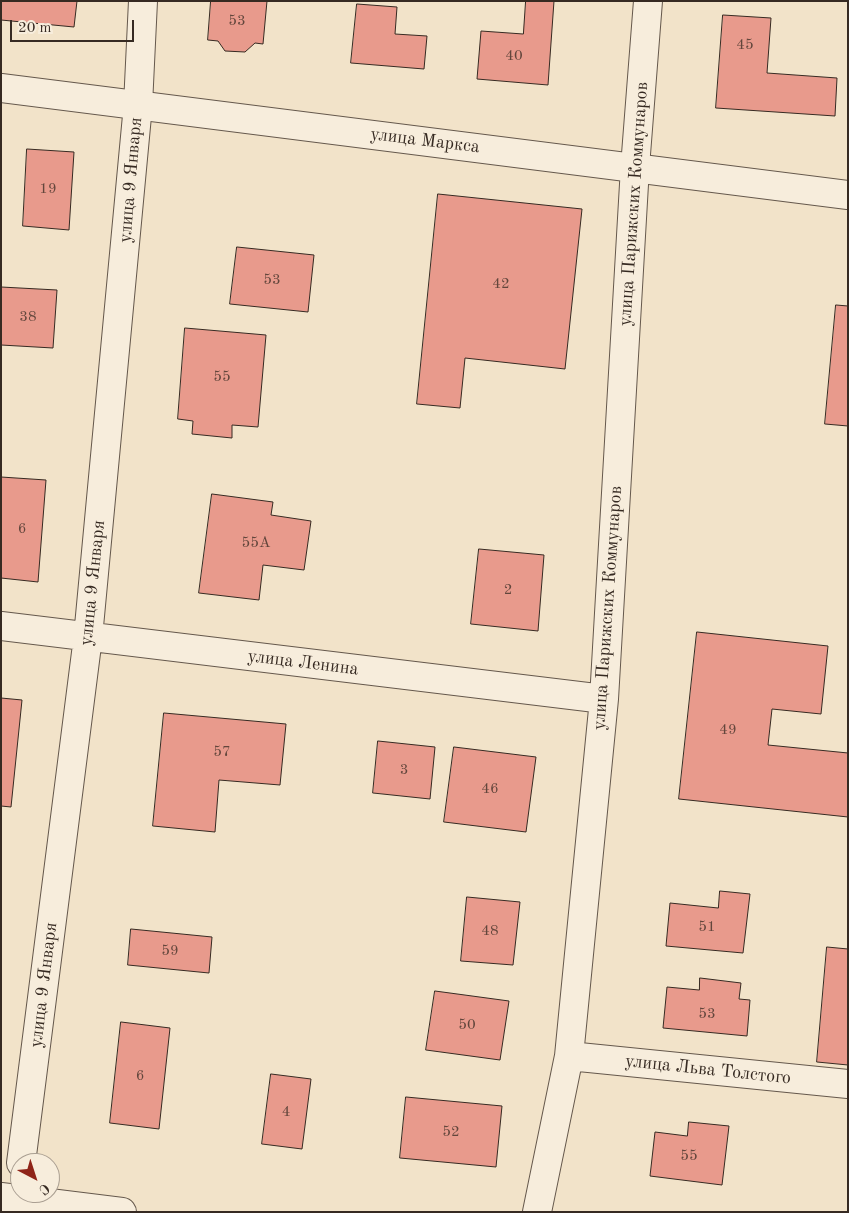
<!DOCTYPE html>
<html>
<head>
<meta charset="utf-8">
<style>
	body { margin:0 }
	#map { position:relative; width:849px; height:1213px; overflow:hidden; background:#f2e3c9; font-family:"Old Standard TT",serif }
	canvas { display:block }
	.frame { position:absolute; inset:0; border:2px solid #362a22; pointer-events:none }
	.north { position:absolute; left:10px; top:1153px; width:50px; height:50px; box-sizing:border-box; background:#f7eddc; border:1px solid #aa9f92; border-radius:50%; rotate:140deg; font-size:14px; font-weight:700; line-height:20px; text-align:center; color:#362a22 }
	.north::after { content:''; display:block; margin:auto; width:18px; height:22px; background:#8f2418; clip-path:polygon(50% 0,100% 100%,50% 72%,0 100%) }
	.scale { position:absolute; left:10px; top:20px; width:124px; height:22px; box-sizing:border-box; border:2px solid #362a22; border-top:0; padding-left:6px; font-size:15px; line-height:18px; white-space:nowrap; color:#362a22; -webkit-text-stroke:4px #f7eddc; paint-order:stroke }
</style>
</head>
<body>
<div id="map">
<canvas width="849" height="1213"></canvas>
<div class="frame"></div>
<div class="north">С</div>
<div class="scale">20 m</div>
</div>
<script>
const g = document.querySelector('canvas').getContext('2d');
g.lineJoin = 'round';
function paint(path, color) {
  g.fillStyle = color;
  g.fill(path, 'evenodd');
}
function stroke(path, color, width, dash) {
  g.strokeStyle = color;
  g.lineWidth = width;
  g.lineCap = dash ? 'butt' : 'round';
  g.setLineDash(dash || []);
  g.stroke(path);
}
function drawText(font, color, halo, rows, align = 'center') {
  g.font = font + ' "Old Standard TT",serif';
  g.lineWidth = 5;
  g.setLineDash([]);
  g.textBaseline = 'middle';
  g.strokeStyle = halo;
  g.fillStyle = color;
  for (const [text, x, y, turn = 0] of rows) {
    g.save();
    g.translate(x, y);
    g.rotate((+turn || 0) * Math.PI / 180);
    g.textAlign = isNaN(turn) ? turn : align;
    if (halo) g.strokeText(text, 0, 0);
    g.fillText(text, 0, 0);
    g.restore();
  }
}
const building = new Path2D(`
	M 1,1 L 77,1 L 74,27 L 1,20 Z
	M 211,1 L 267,1 L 263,44 L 255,43 L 245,52 L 225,51 L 218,41 L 208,40 Z
	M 526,1 L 554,1 L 548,85 L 477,79 L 481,31 L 523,34 Z
	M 357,4 L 397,7 L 395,34 L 427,36 L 424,69 L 351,63 Z
	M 723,15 L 771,18 L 767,73 L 837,78 L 835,116 L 716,108 Z
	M 27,149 L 74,152 L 69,230 L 23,226 Z
	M 438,194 L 582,209 L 565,369 L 465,358 L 460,408 L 417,404 Z
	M 237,247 L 314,255 L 308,312 L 230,304 Z
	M 1,287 L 57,290 L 53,348 L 1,345 Z
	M 836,305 L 848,306 L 848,426 L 825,424 Z
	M 185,328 L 266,335 L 258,427 L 232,425 L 232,438 L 192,434 L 193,421 L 178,419 Z
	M 1,477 L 46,480 L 38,582 L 1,578 Z
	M 212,494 L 273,502 L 271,515 L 311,521 L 304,570 L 263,565 L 259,600 L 199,593 Z
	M 479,549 L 544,555 L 538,631 L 471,624 Z
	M 697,632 L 828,646 L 821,714 L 772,709 L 768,745 L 848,753 L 848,817 L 679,799 Z
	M 1,698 L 22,700 L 11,807 L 1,806 Z
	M 164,713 L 286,724 L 280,785 L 219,780 L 215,832 L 153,826 Z
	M 378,741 L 435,747 L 430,799 L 373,793 Z
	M 454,747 L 536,757 L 526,832 L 444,822 Z
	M 720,891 L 750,894 L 743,953 L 666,946 L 670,903 L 718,908 Z
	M 467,897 L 520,902 L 513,965 L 461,961 Z
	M 131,929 L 212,937 L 209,973 L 128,965 Z
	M 827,947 L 848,949 L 848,1065 L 817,1062 Z
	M 700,978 L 741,983 L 739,999 L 750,1000 L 747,1036 L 663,1028 L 667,987 L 699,990 Z
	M 435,991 L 509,1001 L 500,1060 L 426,1050 Z
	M 121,1022 L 170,1028 L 159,1129 L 110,1123 Z
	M 271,1074 L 311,1079 L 302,1149 L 262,1144 Z
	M 406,1097 L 502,1106 L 496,1167 L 400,1158 Z
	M 689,1122 L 729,1126 L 722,1185 L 650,1176 L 655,1132 L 687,1136 Z`);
paint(building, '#e89a8c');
stroke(building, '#362a22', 1);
const minor = new Path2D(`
	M 1,626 L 604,699
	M 569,1056 L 848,1084
	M 21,1163 L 88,637 L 138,105 L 143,1
	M 1,1197 L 122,1212
	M 537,1212 L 569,1056 L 604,699 L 635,167 L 648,1`);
const tertiary = new Path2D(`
	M 1,88 L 848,195`);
stroke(minor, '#65584c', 30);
stroke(tertiary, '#65584c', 30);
stroke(minor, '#f7eddc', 28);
stroke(tertiary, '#f7eddc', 28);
drawText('15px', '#62463c', null, [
	["53",237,21],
	["45",745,45],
	["40",514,56],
	["19",48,189],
	["53",272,280],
	["42",501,284],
	["38",28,317],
	["55",222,377],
	["6",22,529],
	["55А",256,543],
	["2",508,590],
	["49",728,730],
	["57",222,752],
	["3",404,770],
	["46",490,789],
	["51",707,927],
	["48",490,931],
	["59",170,951],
	["53",707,1014],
	["50",467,1025],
	["6",140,1076],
	["4",286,1112],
	["52",451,1132],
	["55",689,1156]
]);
drawText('18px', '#362a22', '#f7eddc', [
	["улица Маркса",425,141,7],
	["улица 9 Января",131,180,-85],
	["улица Парижских Коммунаров",634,204,-86],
	["улица 9 Января",93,583,-84],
	["улица Парижских Коммунаров",608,608,-86],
	["улица Ленина",303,663,7],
	["улица 9 Января",44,985,-83],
	["улица Льва Толстого",708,1070,6]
]);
</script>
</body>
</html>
